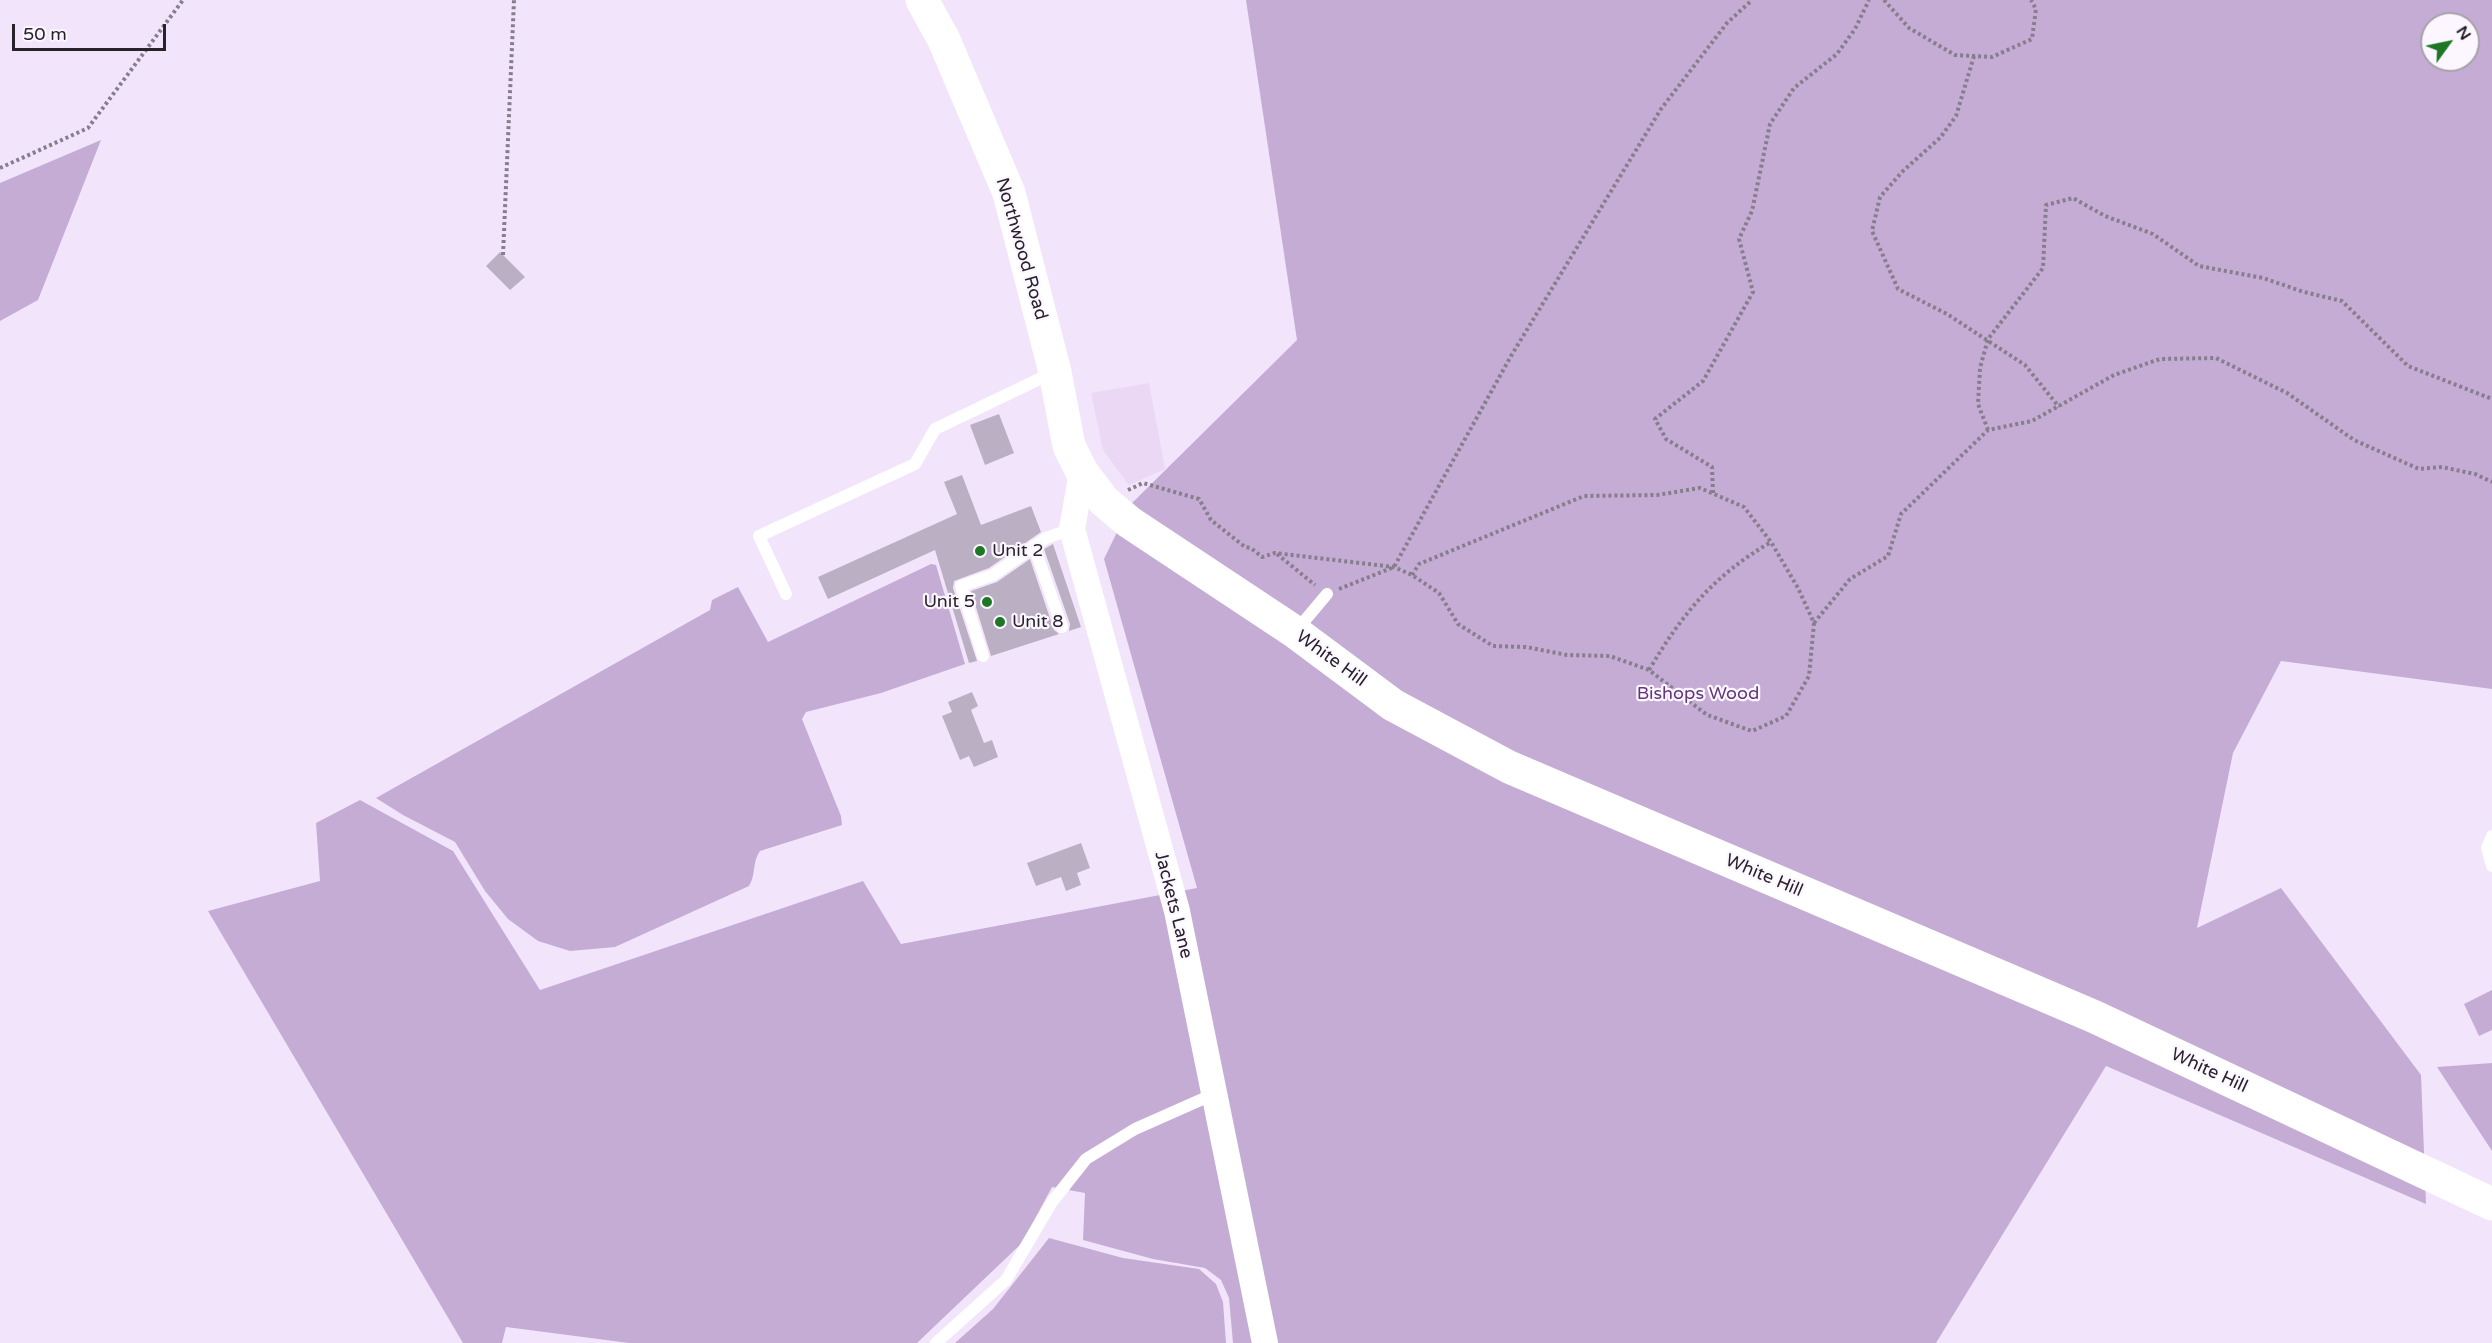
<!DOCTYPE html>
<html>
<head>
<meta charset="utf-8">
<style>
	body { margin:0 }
	#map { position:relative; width:2492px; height:1343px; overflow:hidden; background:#f2e5fb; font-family:"Varela Round",sans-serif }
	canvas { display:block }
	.north { position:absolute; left:2420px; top:12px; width:60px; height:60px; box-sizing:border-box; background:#fbf6ff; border:2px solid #a7a2aa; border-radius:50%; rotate:57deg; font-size:16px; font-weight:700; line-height:24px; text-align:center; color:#28232b }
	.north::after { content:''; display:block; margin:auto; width:21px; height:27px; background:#1d7725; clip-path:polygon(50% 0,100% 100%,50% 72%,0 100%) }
	.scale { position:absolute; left:12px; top:24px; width:154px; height:27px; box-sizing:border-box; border:3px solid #28232b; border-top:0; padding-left:8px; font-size:18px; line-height:21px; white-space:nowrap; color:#28232b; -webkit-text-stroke:4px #fbf6ff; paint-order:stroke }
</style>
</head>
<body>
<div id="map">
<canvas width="2492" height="1343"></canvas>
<div class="north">N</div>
<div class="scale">50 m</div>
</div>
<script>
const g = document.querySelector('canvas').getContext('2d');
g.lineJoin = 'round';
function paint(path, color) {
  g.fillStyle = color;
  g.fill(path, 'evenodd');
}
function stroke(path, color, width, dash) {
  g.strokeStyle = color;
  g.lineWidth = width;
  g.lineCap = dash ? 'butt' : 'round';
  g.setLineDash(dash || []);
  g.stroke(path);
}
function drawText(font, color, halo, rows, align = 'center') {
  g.font = font + ' "Varela Round",sans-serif';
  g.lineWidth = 4.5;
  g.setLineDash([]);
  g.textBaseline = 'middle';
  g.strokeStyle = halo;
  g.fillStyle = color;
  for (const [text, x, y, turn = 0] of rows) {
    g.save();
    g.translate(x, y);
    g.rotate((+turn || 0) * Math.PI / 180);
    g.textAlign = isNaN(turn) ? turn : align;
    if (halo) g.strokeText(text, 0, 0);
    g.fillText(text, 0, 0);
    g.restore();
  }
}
paint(new Path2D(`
	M 1149,383 L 1165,469 L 1129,485 L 1103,450 L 1091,393 Z`), '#ead8f5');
paint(new Path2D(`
	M 1246,0 L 2492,0 L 2492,689 L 2281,661 L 2233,753 L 2197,928 L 2281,888 L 2421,1075 L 2426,1204 L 2106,1066 L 1936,1343 L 1233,1343 L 1229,1298 L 1221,1280 L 1205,1268 L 1153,1259 L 1083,1240 L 1085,1193 L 1052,1187 L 1022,1243 L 917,1343 L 629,1343 L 506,1327 L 502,1343 L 463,1343 L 208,911 L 320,881 L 316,823 L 360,800 L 453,851 L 540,990 L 863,881 L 901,944 L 1197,888 L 1104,559 L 1130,505 L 1297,340 ZM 2432,24 L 2468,24 L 2468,60 L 2432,60 Z
	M 101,140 L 38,300 L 0,321 L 0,183 Z
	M 931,564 L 936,565 L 965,664 L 881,693 L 806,712 L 802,719 L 841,816 L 842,825 L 760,851 C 752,862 756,875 749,886 L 615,947 L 570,951 L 538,941 L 508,919 L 485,891 L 455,842 L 403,815 L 376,798 L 710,610 L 712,600 L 738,587 L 768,642 Z
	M 2492,990 L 2492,1030 L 2479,1036 L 2464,1004 Z
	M 2492,1063 L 2492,1151 L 2437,1067 Z
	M 1049,1238 L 1123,1258 L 1199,1269 L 1216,1284 L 1223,1302 L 1226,1343 L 955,1343 L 993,1309 Z`), '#c5acd5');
paint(new Path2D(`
	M 500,252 L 525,277 L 510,290 L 486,266 Z
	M 999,414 L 1014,453 L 985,465 L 970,425 Z
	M 962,475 L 981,525 L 1031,506 L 1041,532 L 989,568 L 954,581 L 953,588 L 977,661 L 969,663 L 935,550 L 828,599 L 818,577 L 957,514 L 944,482 Z
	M 1053,544 L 1081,627 L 1069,631 L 1070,624 L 1044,549 Z
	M 1030,559 L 1054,630 L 1059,634 L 991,656 L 971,591 L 997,582 Z
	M 972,692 L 978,706 L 971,710 L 984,743 L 992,740 L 998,757 L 974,767 L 969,756 L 960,760 L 942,716 L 952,712 L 948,702 Z
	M 1081,843 L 1090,868 L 1077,873 L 1081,885 L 1066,891 L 1061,877 L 1036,886 L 1027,863 Z`), '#bbafc4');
stroke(new Path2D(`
	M 1884,0 L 1909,28 L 1955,55 L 1992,57 L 2032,39 L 2036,9 L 2031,0
	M 1974,56 L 1956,116 L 1940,138 L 1902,172 L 1880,197 L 1872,231 L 1898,289 L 1947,314 L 2025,365 L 2059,407
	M 0,168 L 88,128 L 183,0
	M 503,255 L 514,0
	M 1988,430 L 1978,404 L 1980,368 L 1988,339 L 2043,268 L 2046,205 L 2073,198 L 2105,216 L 2153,234 L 2199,266 L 2263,278 L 2304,292 L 2342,301 L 2408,366 L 2492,399
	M 1128,490 L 1143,483 L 1199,499 L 1211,520 L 1245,547 L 1251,548 L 1262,557 L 1275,553 L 1394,567 L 1412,575 L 1439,593 L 1458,624 L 1493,646 L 1526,647 L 1567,655 L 1610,656 L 1649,670 L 1707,715 L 1752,731 L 1786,716 L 1809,676 L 1814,623 L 1798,588 L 1771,542 L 1744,507 L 1700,488 L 1657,495 L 1584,496 L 1419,564 L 1412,575
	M 1713,493 L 1712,467 L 1666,439 L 1655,419 L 1703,381 L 1753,292 L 1739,239 L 1752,211 L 1770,124 L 1794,88 L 1837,54 L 1855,29 L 1869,0
	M 1277,554 L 1315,585
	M 1339,589 L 1394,567 L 1511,356 L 1661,109 L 1727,23 L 1752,0
	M 1814,623 L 1850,579 L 1888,556 L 1901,514 L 1988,430 L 2032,421 L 2114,375 L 2160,359 L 2216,358 L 2287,393 L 2354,440 L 2419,469 L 2442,467 L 2475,474 L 2492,482
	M 1649,670 C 1683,613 1713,576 1771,542`), '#877e8d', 4, [3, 3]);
stroke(new Path2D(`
	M 1034,546 L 1062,627
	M 786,594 L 759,536 L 915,464 L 935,429 L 1054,372
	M 1296,631 L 1327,594
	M 983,656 L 961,586 L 993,575 L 1046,538 L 1072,529
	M 2492,836 L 2487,848 L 2492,866
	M 936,1343 L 1006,1280 L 1052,1202 L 1086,1159 L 1135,1129 L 1214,1094`), '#fff', 12);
stroke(new Path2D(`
	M 1082,472 L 1072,529 L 1177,911 L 1265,1343`), '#fff', 26);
stroke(new Path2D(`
	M 922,0 L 944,40 L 1009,193 L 1055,372 L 1069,446 L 1082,472 L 1104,501 L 1129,522 L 1295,632 L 1393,705 L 1509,767 L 2095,1017 L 2492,1204`), '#fff', 33);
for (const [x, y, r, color] of [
	[980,551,6,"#1d7725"],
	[987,602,6,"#1d7725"],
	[1000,622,6,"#1d7725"]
]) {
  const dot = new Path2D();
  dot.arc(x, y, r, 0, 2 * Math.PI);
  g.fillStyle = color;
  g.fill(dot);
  stroke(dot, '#fbf6ff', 2);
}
drawText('18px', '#28232b', '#fbf6ff', [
	["Northwood Road",1021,249,74],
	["White Hill",1331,659,36],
	["White Hill",1764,876,23],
	["Jackets Lane",1173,905,76],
	["White Hill",2209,1071,25]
]);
drawText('18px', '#28232b', '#fbf6ff', [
	["Unit 2",992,551],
	["Unit 5",975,602,"right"],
	["Unit 8",1012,622]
], 'left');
drawText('18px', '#613779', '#fbf6ff', [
	["Bishops Wood",1698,694]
]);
</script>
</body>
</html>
